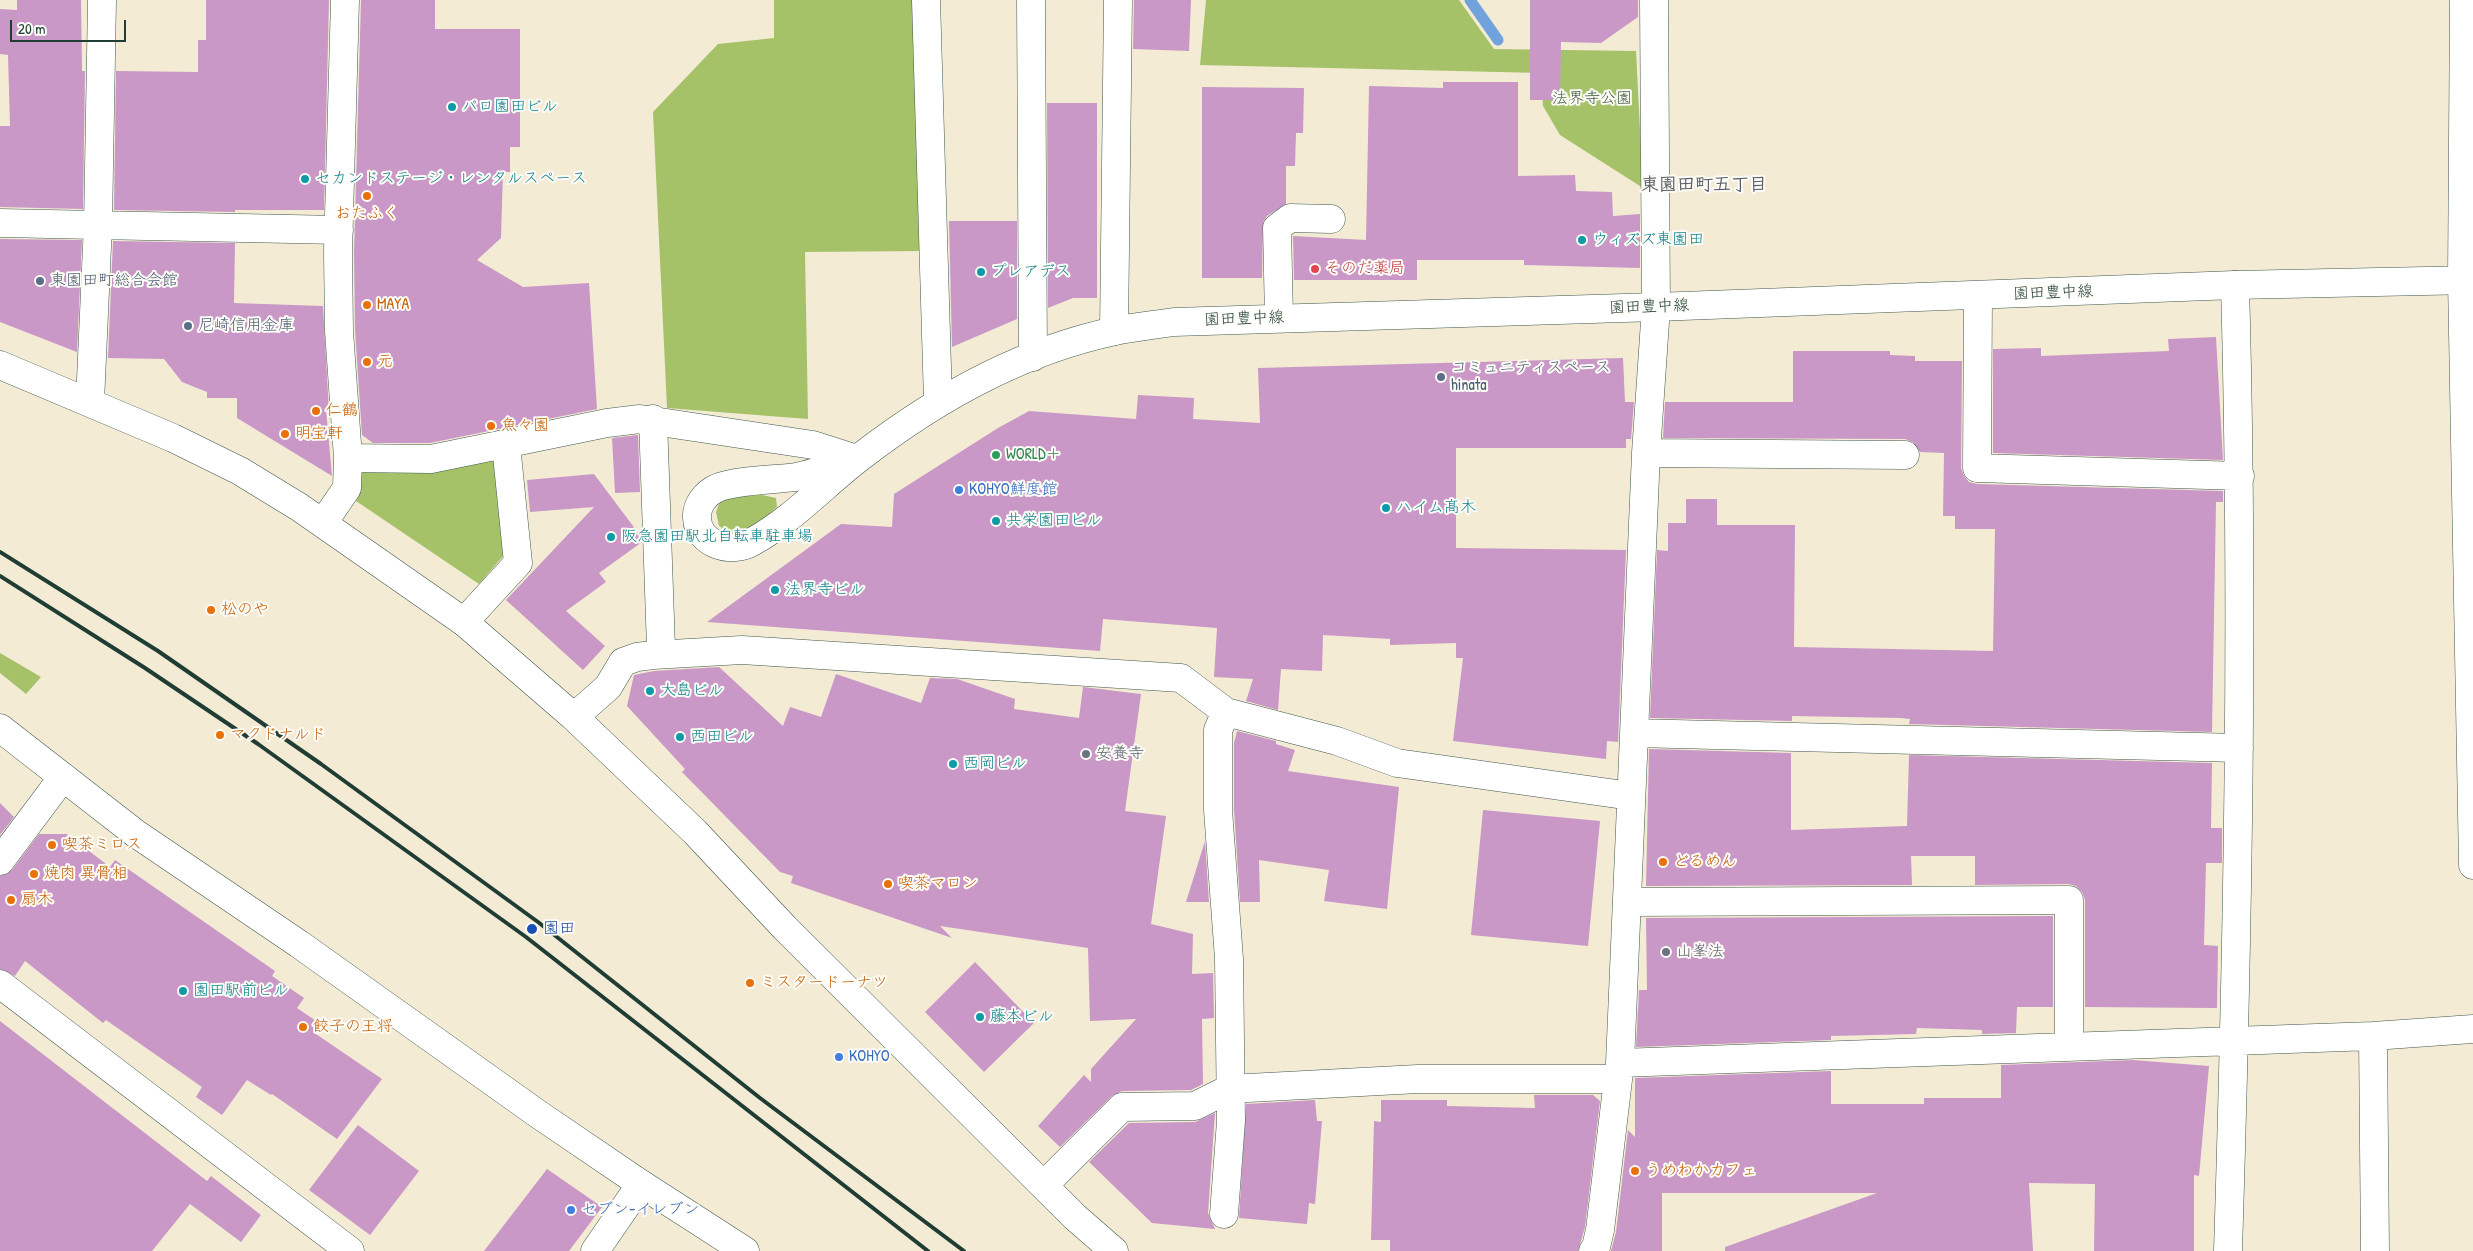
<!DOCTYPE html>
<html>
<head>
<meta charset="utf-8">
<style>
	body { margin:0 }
	#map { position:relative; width:2473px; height:1251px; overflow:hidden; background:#f4ebd5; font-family:"Patrick Hand",sans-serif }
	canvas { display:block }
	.scale { position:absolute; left:10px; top:20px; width:116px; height:22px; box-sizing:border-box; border:2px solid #1f3d34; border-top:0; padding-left:6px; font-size:15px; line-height:18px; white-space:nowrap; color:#1f3d34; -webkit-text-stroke:4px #fdfcf7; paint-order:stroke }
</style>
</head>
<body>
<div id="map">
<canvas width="2473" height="1251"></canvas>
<div class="scale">20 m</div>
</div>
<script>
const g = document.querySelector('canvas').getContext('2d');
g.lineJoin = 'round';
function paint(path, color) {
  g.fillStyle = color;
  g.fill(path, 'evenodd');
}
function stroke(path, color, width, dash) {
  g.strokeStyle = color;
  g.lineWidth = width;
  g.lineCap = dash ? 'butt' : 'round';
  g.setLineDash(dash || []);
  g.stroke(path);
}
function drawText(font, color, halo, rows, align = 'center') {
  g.font = font + ' "Patrick Hand","Klee One",sans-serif';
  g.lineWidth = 4;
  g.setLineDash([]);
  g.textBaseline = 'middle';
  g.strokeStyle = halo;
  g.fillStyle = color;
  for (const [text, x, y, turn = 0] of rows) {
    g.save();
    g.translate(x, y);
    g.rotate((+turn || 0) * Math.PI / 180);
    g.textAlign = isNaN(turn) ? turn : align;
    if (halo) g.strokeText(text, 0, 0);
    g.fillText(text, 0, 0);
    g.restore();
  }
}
paint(new Path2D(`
	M 774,0 L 917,0 L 924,251 L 805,252 L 808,419 L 667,408 L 653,112 L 718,44 L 774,38 Z
	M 1206,0 L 1459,0 L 1494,49 L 1636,51 L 1643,188 L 1560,135 L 1543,106 L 1541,73 L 1200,65 Z
	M 496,457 L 504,555 L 479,584 L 356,501 L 363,468 Z
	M 757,494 L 776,498 L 777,507 C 761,521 740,542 719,526 L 716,512 L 720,501 L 738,495 Z
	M 0,653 L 41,677 L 26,694 L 0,673 Z`), '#a5c269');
stroke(new Path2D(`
	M 1470,0 L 1498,40`), '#70a3dc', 11);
paint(new Path2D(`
	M 17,0 L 81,0 L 82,71 L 85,71 L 83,209 L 0,207 L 0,126 L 10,126 L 8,55 L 0,54 L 0,9 L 17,10 Z
	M 206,0 L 329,0 L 324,210 L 235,210 L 235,212 L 114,210 L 116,71 L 198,72 L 198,40 L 206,40 Z
	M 361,0 L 435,0 L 435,29 L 520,29 L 520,147 L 510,147 L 510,172 L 503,172 L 501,238 L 477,260 L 523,287 L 589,283 L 597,409 L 430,443 L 373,443 L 362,435 L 355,330 L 354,252 Z
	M 1134,0 L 1191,0 L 1189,51 L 1133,49 Z
	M 1530,0 L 1638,0 L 1638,17 L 1601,43 L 1561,42 L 1560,100 L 1530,100 Z
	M 1443,82 L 1518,82 L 1518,176 L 1575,175 L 1576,191 L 1612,192 L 1613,216 L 1640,214 L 1640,268 L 1524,265 L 1524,260 L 1417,260 L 1417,280 L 1294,280 L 1293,236 L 1366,240 L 1369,86 L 1443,88 Z
	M 1202,87 L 1304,88 L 1303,133 L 1296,133 L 1295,166 L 1286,166 L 1286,204 L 1267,216 L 1263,222 L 1262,278 L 1202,278 Z
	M 1047,103 L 1097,103 L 1097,298 L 1073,298 L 1048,308 Z
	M 949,221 L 1017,221 L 1017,319 L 952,347 Z
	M 0,239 L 82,240 L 77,352 L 0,322 Z
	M 113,241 L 235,243 L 234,303 L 323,306 L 329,411 L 326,409 L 332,476 L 237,418 L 237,398 L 207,398 L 207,392 L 182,382 L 164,359 L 108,358 Z
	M 2216,337 L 2223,460 L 1993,453 L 1993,349 L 2041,348 L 2041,356 L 2169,351 L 2168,339 Z
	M 1793,351 L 1890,351 L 1890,355 L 1915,356 L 1915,361 L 1962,361 L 1961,468 L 1964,476 L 1969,482 L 1977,484 L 2223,491 L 2223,502 L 2216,502 L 2212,732 L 1909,724 L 1910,719 L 1900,718 L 1792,716 L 1792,721 L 1650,718 L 1657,550 L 1668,551 L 1668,523 L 1686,523 L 1686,499 L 1717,499 L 1717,525 L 1795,525 L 1794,647 L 1993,651 L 1995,529 L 1955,529 L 1955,516 L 1943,516 L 1944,453 L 1920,452 L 1913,442 L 1905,439 L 1663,438 L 1665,402 L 1793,402 Z
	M 1623,358 L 1625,402 L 1634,402 L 1631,439 L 1626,439 L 1626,448 L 1456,448 L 1456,548 L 1626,550 L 1618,742 L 1607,741 L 1606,759 L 1453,741 L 1463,658 L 1456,658 L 1456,643 L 1390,645 L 1390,639 L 1323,635 L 1322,671 L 1281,669 L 1278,710 L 1246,701 L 1253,679 L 1214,677 L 1217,628 L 1103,619 L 1100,651 L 707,622 L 841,524 L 892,527 L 894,494 L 998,428 L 1029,411 L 1136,419 L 1138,395 L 1194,398 L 1193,419 L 1260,423 L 1258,368 Z
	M 638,435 L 640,492 L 615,493 L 612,438 Z
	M 594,474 L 642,538 L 642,542 L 599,573 L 606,582 L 566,611 L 605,646 L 583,670 L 506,600 L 594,507 L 530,512 L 527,480 Z
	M 719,667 L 783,726 L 790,707 L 821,717 L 836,674 L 921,703 L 930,678 L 957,679 L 1015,699 L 1014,709 L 1079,718 L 1083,687 L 1141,694 L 1125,811 L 1166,816 L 1151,924 L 1193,934 L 1192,974 L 1213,973 L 1214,1018 L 1202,1019 L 1203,1084 L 1191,1090 L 1122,1091 L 1112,1096 L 1060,1147 L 1038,1126 L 1084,1075 L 1091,1082 L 1091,1069 L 1136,1019 L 1090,1021 L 1088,948 L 940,926 L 952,938 L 791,883 L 793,876 L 780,872 L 682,772 L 685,769 L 627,706 L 634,675 L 654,671 Z
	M 1237,731 L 1276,741 L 1276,744 L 1295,750 L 1288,771 L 1399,787 L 1387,909 L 1324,901 L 1329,870 L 1259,860 L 1260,902 L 1240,902 L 1234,809 L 1234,743 Z
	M 1649,749 L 1791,753 L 1791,830 L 1907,826 L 1909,755 L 2212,763 L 2211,828 L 2222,828 L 2222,863 L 2206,863 L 2204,945 L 2218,946 L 2217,1008 L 2085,1007 L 2085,900 L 2082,892 L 2076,886 L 2069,884 L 1975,885 L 1975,856 L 1911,856 L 1912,885 L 1646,886 Z
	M 0,803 L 14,817 L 0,835 Z
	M 1483,810 L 1600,821 L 1588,946 L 1471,935 Z
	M 39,834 L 67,834 L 110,867 L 115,860 L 275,971 L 272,976 L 304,998 L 297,1008 L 319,1023 L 313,1032 L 382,1079 L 337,1139 L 272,1094 L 271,1095 L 247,1080 L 222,1115 L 196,1097 L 202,1087 L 106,1020 L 103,1023 L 25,961 L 15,976 L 0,969 L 0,876 L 12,870 Z
	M 1205,841 L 1209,902 L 1186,902 Z
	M 2053,916 L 2053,1007 L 2017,1007 L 2016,1033 L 1982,1034 L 1982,1030 L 1917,1028 L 1916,1034 L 1831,1036 L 1831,1040 L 1636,1047 L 1639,990 L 1647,990 L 1646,918 Z
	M 975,962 L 1034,1023 L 984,1072 L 925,1012 Z
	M 0,1021 L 207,1181 L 211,1176 L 261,1215 L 241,1242 L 190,1204 L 152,1251 L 0,1251 Z
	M 2133,1060 L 2209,1066 L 2199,1176 L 2194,1175 L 2194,1251 L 2094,1251 L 2095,1184 L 2029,1183 L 2033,1251 L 1725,1251 L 1725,1247 L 1877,1193 L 1662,1193 L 1662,1251 L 1611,1251 L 1616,1232 L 1628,1130 L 1635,1137 L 1635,1078 L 1831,1071 L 1831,1104 L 1924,1104 L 1924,1098 L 2001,1098 L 2001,1065 Z
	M 1534,1095 L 1593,1095 L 1600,1101 L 1585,1227 L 1578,1251 L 1390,1251 L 1390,1240 L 1371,1240 L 1374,1121 L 1381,1122 L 1381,1100 L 1447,1100 L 1447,1106 L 1535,1108 Z
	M 1315,1100 L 1317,1121 L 1322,1121 L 1315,1204 L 1309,1203 L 1307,1224 L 1239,1218 L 1246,1104 Z
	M 1215,1113 L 1208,1213 L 1215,1229 L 1152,1223 L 1089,1162 L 1129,1123 L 1195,1122 Z
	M 358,1125 L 419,1171 L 370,1235 L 309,1190 Z
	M 547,1169 L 602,1207 L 569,1251 L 484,1251 Z`), '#c998c6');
const minor = new Path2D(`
	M 926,0 L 938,401
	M 1031,0 L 1033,357
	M 2464,0 L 2462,280 L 2473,865
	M 0,223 L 339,230
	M 1978,296 L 1977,468 L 2240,476
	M 1279,317 L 1277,228 L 1290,218 L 1331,219
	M 1114,331 L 1118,0
	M 90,402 L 98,224 L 102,0
	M 1646,453 L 1905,455
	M 348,458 L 431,459 L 607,423 L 640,419 L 813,445 L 857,459
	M 323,523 L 347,488 L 348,458 L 339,331 L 338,252 L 345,0
	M 464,622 L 518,563 L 506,445
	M 653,655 L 742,650 L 1181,678 L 1226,712 L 1337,741 L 1397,763 L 1631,796
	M 574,717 L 608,687 L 623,662 L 637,657 L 653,655 L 661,648 L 653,419
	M 1634,733 L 2239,748
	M 0,861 L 63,777
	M 1628,902 L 2069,900 L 2069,1046
	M 0,984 L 350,1251
	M 2373,1036 L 2375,1251
	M 1620,1063 L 2373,1036 L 2473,1029
	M 1044,1185 L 1122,1107 L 1195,1106 L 1229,1089 L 1418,1079 L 1617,1079
	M 1224,1214 L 1231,1121 L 1229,959 L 1218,810 L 1218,730 L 1226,712
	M 595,1251 L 641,1184
	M 1593,1251 L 1596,1247 L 1600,1230 L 1620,1063 L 1646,453 L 1656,307 L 1654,0
	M 2228,1251 C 2238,929 2244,607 2235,285`);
const tertiary = new Path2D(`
	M 0,365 L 173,438 L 240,471 L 299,507 L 464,622 L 574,717 L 695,832 L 785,928 L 1075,1217 L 1114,1251
	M 857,459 C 837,465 817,473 796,477 C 774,480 736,480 717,488 C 706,493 696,505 697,518 C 698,545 732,554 752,542 C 792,520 824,485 859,458 C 935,399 1020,351 1115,331 C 1134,327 1155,325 1174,322 L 1656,307 L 2235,285 L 2473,280
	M 0,728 L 135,833 L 299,944 L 538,1114 L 641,1184 L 745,1251`);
stroke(minor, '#3f574c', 29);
stroke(tertiary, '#3f574c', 29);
stroke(minor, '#fff', 28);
stroke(tertiary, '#fff', 28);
stroke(new Path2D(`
	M 0,552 L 158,651 L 321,764 L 538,922 L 760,1098 L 964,1251
	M 0,576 L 145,668 L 258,744 L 526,937 L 928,1251`), '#1f3d34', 4);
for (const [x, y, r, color] of [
	[452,107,5,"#0f9aa8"],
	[305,179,5,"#0f9aa8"],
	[367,196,5,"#e8710a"],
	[1582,240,5,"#0f9aa8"],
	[1315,269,5,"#e0444e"],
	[981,272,5,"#0f9aa8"],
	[40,281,5,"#5c6f8a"],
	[367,305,5,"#e8710a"],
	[188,326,5,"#5c6f8a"],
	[367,362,5,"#e8710a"],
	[1441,377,5,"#5c6f8a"],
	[316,411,5,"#e8710a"],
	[491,426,5,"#e8710a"],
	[285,434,5,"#e8710a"],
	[996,455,5,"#2e9e5b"],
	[959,490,5,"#3f7fe0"],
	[1386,508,5,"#0f9aa8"],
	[996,521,5,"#0f9aa8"],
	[611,537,5,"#0f9aa8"],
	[775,590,5,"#0f9aa8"],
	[211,610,5,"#e8710a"],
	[650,691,5,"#0f9aa8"],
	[220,735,5,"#e8710a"],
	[680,737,5,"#0f9aa8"],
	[1086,754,5,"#6b7280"],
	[953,764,5,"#0f9aa8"],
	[52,845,5,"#e8710a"],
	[1663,862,5,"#e8710a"],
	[34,874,5,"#e8710a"],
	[888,884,5,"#e8710a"],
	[11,900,5,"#e8710a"],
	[532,929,6,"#1a4fb4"],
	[1666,952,5,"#6b7280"],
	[750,983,5,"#e8710a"],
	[183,991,5,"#0f9aa8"],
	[980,1017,5,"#0f9aa8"],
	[303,1027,5,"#e8710a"],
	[839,1057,5,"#3f7fe0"],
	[1635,1171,5,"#e8710a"],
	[571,1210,5,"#3f7fe0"]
]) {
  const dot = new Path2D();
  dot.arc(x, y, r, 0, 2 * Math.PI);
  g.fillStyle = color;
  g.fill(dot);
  stroke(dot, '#fdfcf7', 2);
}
drawText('16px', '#405e41', '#fdfcf7', [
	["法界寺公園",1592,99]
]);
drawText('16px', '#0d838f', '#fdfcf7', [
	["パロ園田ビル",462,107],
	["セカンドステージ・レンタルスペース",315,179],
	["ウィズズ東園田",1592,240],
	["プレアデス",991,272],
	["ハイム髙木",1396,508],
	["共栄園田ビル",1006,521],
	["阪急園田駅北自転車駐車場",621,537],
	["法界寺ビル",785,590],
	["大島ビル",660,691],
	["西田ビル",690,737],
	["西岡ビル",963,764],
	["園田駅前ビル",193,991],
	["藤本ビル",990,1017]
], 'left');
drawText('16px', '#c56008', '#fdfcf7', [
	["おたふく",367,214,"center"],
	["MAYA",377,305],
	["元",377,362],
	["仁鶴",326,411],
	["魚々園",501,426],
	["明宝軒",295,434],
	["松のや",221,610],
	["マクドナルド",230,735],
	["喫茶ミロス",62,845],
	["どるめん",1673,862],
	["焼肉 異骨相",44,874],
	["喫茶マロン",898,884],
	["扇木",21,900],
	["ミスタードーナツ",760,983],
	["餃子の王将",313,1027],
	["うめわかカフェ",1645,1171]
], 'left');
drawText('16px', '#be3a42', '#fdfcf7', [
	["そのだ薬局",1325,269]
], 'left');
drawText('16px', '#4e5e75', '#fdfcf7', [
	["東園田町総合会館",50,281],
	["尼崎信用金庫",198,326],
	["コミュニティスペース",1451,368],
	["hinata",1451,386]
], 'left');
drawText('16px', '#1f3d34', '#fdfcf7', [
	["園田豊中線",2053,293,-2],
	["園田豊中線",1649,307,-2],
	["園田豊中線",1244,319,-2]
]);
drawText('16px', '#27864d', '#fdfcf7', [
	["WORLD＋",1006,455]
], 'left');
drawText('16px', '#366cbe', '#fdfcf7', [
	["KOHYO鮮度館",969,490],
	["KOHYO",849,1057],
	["セブン-イレブン",581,1210]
], 'left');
drawText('16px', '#5b616d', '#fdfcf7', [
	["安養寺",1096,754],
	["山峯法",1676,952]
], 'left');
drawText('16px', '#164399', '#fdfcf7', [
	["園田",543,929]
], 'left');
drawText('bold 18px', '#5a5d67', '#fdfcf7', [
	["東園田町五丁目",1704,185]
]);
</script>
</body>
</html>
